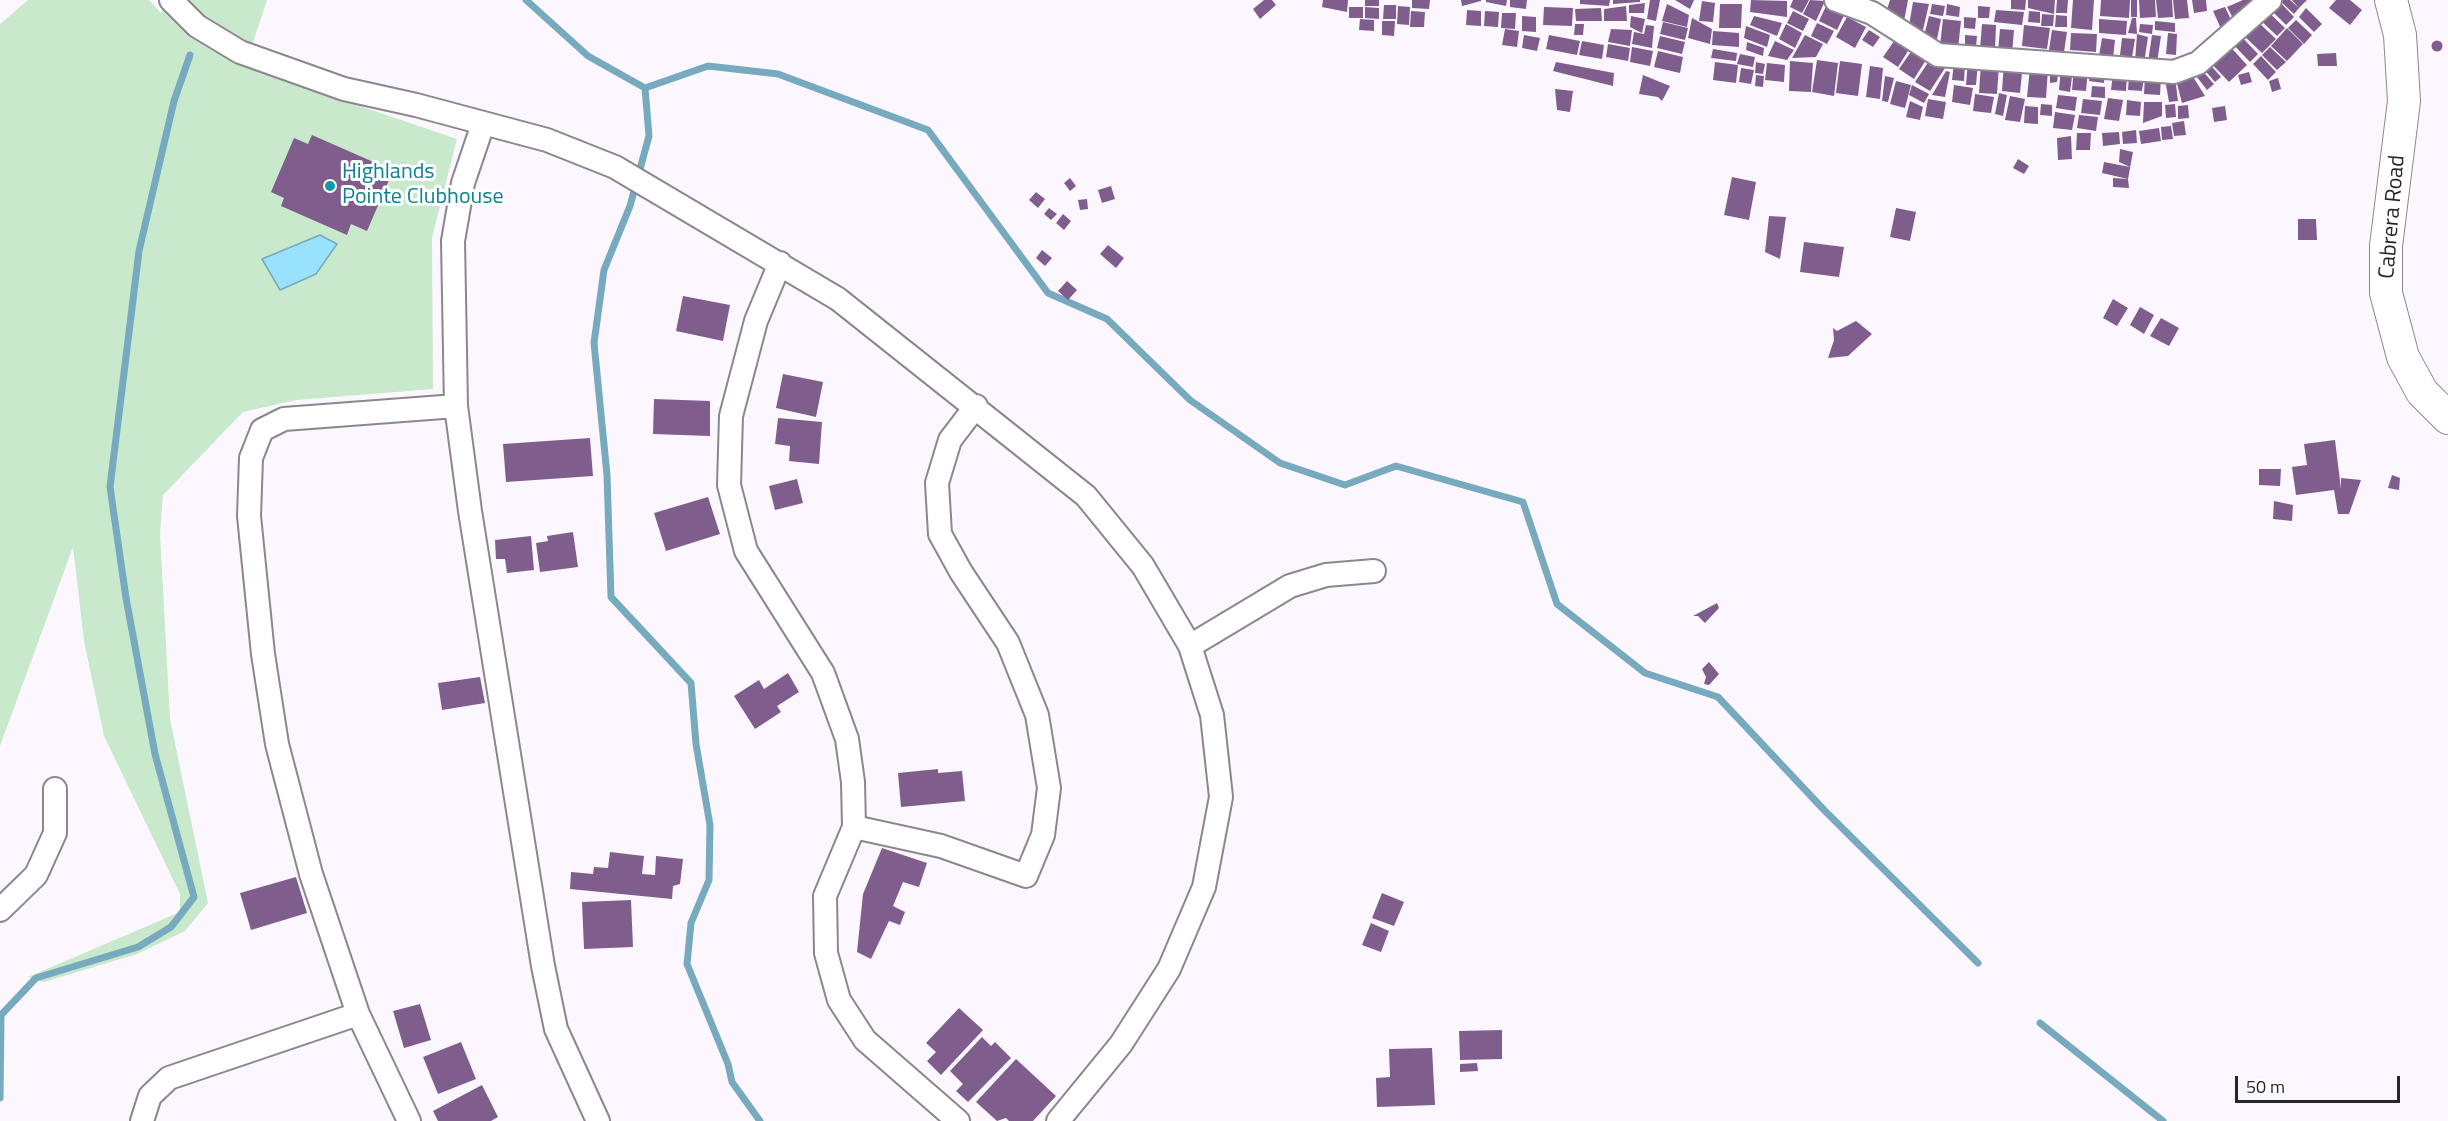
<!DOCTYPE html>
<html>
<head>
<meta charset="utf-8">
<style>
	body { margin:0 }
	#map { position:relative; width:2448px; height:1121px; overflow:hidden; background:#fcf7fe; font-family:"Titillium Web",sans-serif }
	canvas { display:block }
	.scale { position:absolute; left:2235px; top:1076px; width:165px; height:27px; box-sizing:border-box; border:3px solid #29262a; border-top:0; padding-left:8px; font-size:18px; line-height:21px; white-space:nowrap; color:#29262a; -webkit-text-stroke:4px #fff; paint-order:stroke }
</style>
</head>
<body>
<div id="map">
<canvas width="2448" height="1121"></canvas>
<div class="scale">50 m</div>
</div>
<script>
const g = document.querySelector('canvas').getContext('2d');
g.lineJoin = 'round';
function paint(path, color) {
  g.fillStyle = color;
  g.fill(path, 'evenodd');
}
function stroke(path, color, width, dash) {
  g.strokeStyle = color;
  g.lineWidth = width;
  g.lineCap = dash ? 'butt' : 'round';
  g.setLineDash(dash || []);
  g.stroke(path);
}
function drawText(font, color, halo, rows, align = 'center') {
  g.font = font + ' "Titillium Web",sans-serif';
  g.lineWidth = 6;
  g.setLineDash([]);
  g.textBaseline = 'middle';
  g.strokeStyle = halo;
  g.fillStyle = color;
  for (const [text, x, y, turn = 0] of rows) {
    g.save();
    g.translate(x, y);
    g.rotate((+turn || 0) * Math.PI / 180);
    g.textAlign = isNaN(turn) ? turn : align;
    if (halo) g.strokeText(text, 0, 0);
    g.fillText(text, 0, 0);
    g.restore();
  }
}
paint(new Path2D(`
	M 28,0 L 149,0 L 161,13 L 166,0 L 267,0 L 245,67 L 457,139 L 432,238 L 433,389 L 296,400 L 243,412 L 163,495 L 160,533 L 170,719 L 208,903 L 185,931 L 137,954 L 44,982 L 28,977 L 180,912 L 180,894 L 104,736 L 84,641 L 73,547 L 0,746 L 0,24 Z`), '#c8e9cb');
const water = new Path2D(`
	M 320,235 L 337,244 L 316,274 L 280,290 L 262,259 Z`);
paint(water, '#99e2fe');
stroke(water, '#77aabe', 1.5);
stroke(new Path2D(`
	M 526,0 L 588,56 L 645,88 L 708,66 L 778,74 L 928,130 L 1048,293 L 1107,319 L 1190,400 L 1280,463 L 1345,485 L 1396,466 L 1523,502 L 1557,604 L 1645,673 L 1718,697 L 1825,811 L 1978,963
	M 645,88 L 649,136 L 630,206 L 604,270 L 594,343 L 607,475 L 611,597 L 691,683 L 696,744 L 710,825 L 709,880 L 691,923 L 687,964 L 728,1064 L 732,1082 L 760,1121
	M 2040,1023 L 2163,1121
	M 0,1098 L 1,1015 L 36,978 L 138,947 L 171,927 L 194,897 L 155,754 L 126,598 L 110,487 L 139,251 L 174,101 L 190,55`), '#77aabe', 7);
paint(new Path2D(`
	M 1264,0 L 1272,0 L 1276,5 L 1260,19 L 1253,9 Z
	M 1323,0 L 1348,0 L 1347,12 L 1322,7 Z
	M 1365,0 L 1379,0 L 1379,6 L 1365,6 Z
	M 1412,0 L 1430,0 L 1429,9 L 1412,8 Z
	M 1461,0 L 1481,0 L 1481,1 L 1462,6 Z
	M 1486,0 L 1507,0 L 1506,6 L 1486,2 Z
	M 1510,0 L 1527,0 L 1526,9 L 1510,7 Z
	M 1580,0 L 1610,0 L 1609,6 L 1580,4 Z
	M 1613,0 L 1640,0 L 1640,2 L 1613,4 Z
	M 1650,0 L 1660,0 L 1656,21 L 1647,19 Z
	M 1675,0 L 1694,0 L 1690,9 Z
	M 1751,0 L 1787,1 L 1787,17 L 1750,12 Z
	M 1793,0 L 1809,0 L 1802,13 L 1790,7 Z
	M 1810,0 L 1825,1 L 1816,21 L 1803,14 Z
	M 1829,0 L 1847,9 L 1837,30 L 1819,21 Z
	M 1890,0 L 1908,0 L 1904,21 L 1886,13 Z
	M 2011,0 L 2026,0 L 2025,10 L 2011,9 Z
	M 2028,0 L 2055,0 L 2054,14 L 2028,8 Z
	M 2057,0 L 2068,0 L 2067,13 L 2056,13 Z
	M 2073,0 L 2094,0 L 2092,30 L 2071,28 Z
	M 2101,0 L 2130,0 L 2129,18 L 2100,16 Z
	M 2131,0 L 2137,0 L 2137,17 L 2131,17 Z
	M 2139,0 L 2155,0 L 2156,17 L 2140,18 Z
	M 2156,0 L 2172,0 L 2173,17 L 2158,18 Z
	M 2173,0 L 2187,0 L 2189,18 L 2175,19 Z
	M 2192,0 L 2206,0 L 2207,11 L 2194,13 Z
	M 2243,0 L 2253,0 L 2235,22 L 2227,7 Z
	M 2279,0 L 2290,0 L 2299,8 L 2294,14 Z
	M 2292,0 L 2307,0 L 2299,8 Z
	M 2336,0 L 2350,0 L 2362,10 L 2350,25 L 2329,8 Z
	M 1702,1 L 1715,3 L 1713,22 L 1699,21 Z
	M 2279,1 L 2294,17 L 2286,25 L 2270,9 Z
	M 1913,2 L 1929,4 L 1922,34 L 1909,26 Z
	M 1645,3 L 1644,13 L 1629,13 L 1629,5 Z
	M 1667,4 L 1689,15 L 1687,27 L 1662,21 Z
	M 1720,4 L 1742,4 L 1741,28 L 1719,28 Z
	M 1932,4 L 1945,6 L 1943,16 L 1930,14 Z
	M 1947,4 L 1960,7 L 1959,17 L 1946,15 Z
	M 1384,5 L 1396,5 L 1396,19 L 1383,19 Z
	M 1398,6 L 1410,7 L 1409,25 L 1397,24 Z
	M 1626,6 L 1627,21 L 1604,21 L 1604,9 Z
	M 1978,6 L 1990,7 L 1989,18 L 1978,18 Z
	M 1349,7 L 1363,7 L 1363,18 L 1349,18 Z
	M 1365,7 L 1379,8 L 1379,19 L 1365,18 Z
	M 1544,7 L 1573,8 L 1572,26 L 1543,25 Z
	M 2225,7 L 2233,24 L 2222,31 L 2213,11 Z
	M 2263,7 L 2285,28 L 2277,36 L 2255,15 Z
	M 1601,8 L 1602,21 L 1576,21 L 1575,9 Z
	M 2306,8 L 2322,24 L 2314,32 L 2299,17 Z
	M 1467,10 L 1481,11 L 1481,26 L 1466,25 Z
	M 1996,10 L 2024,12 L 2022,25 L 1994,22 Z
	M 1411,11 L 1425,12 L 1424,27 L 1410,27 Z
	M 1485,11 L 1499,12 L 1498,27 L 1484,26 Z
	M 1793,11 L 1809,19 L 1803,31 L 1787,23 Z
	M 2029,11 L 2040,12 L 2040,23 L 2028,22 Z
	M 1502,13 L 1516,13 L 1515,29 L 1501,28 Z
	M 2042,14 L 2054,15 L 2053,26 L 2041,26 Z
	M 2056,15 L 2067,16 L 2067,27 L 2055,27 Z
	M 1522,16 L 1536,17 L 1536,32 L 1522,31 Z
	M 1631,16 L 1645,19 L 1642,33 L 1630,27 Z
	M 1754,16 L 1782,23 L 1777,36 L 1750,25 Z
	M 1929,16 L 1941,19 L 1936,44 L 1924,36 Z
	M 1847,17 L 1866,27 L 1855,48 L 1836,37 Z
	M 1964,17 L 1976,18 L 1975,29 L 1964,28 Z
	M 1692,18 L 1712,29 L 1710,44 L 1688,38 Z
	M 2132,18 L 2136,18 L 2137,34 L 2128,33 Z
	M 1360,19 L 1374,20 L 1374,31 L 1359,30 Z
	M 1943,19 L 1961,21 L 1958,49 L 1940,46 Z
	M 2099,19 L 2127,21 L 2126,35 L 2099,33 Z
	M 2256,20 L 2276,39 L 2262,53 L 2242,34 Z
	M 2296,20 L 2312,35 L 2304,44 L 2288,28 Z
	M 1382,21 L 1395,21 L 1394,36 L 1382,35 Z
	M 2155,21 L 2175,23 L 2175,32 L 2155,30 Z
	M 1663,22 L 1688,28 L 1685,40 L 1660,34 Z
	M 1817,23 L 1834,31 L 1827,44 L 1811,36 Z
	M 1575,24 L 1584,24 L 1583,35 L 1574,35 Z
	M 1786,24 L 1802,33 L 1795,48 L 1779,39 Z
	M 1982,24 L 1996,25 L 1995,50 L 1980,49 Z
	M 2140,24 L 2153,25 L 2152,34 L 2139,32 Z
	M 1646,25 L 1654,26 L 1652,48 L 1632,44 L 1634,32 L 1644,34 Z
	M 2024,25 L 2050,28 L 2047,49 L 2022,46 Z
	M 1746,26 L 1770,35 L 1767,47 L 1744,38 Z
	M 2287,28 L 2303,44 L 2287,61 L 2271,46 Z
	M 1505,29 L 1519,31 L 1517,47 L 1502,45 Z
	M 1611,29 L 1632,30 L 1630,46 L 1608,42 Z
	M 2000,29 L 2014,30 L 2012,54 L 1998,52 Z
	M 1869,30 L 1880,37 L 1873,47 L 1862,40 Z
	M 2052,30 L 2067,32 L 2064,52 L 2049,50 Z
	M 1713,31 L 1739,33 L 1739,47 L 1712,45 Z
	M 2071,33 L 2097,34 L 2096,52 L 2070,50 Z
	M 2168,33 L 2177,34 L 2176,55 L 2166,54 Z
	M 2238,33 L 2258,54 L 2250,62 L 2230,41 Z
	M 1899,34 L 1913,43 L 1898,67 L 1883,57 Z
	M 2137,34 L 2148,37 L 2144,63 L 2135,62 Z
	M 1524,35 L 1540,38 L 1537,51 L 1522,48 Z
	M 1549,35 L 1580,41 L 1577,55 L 1546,49 Z
	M 1805,35 L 1823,44 L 1816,57 L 1792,58 Z
	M 1965,35 L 1977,36 L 1976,47 L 1965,46 Z
	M 2152,35 L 2161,36 L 2157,63 L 2148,62 Z
	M 1660,36 L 1685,42 L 1682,54 L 1657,48 Z
	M 2102,38 L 2115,40 L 2113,58 L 2099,56 Z
	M 2122,38 L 2135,39 L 2132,57 L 2120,55 Z
	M2431.5 46a5.5 5.5 0 1 1 11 0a5.5 5.5 0 1 1-11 0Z
	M 1582,41 L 1604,45 L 1602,59 L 1579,55 Z
	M 1775,41 L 1794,50 L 1787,60 L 1768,56 Z
	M 1747,42 L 1764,48 L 1763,56 L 1746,50 Z
	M 2226,42 L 2247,65 L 2229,82 L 2207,59 Z
	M 1608,44 L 1630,48 L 1628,61 L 1606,57 Z
	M 1915,46 L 1929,55 L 1914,79 L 1899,69 Z
	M 1632,47 L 1653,51 L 1650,66 L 1630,62 Z
	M 2270,47 L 2286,62 L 2277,70 L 2262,55 Z
	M 1713,49 L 1737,53 L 1736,61 L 1711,58 Z
	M 1658,51 L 1683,57 L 1680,73 L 1654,67 Z
	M 2336,53 L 2337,66 L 2318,66 L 2317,54 Z
	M 1740,54 L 1755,57 L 1753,67 L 1737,64 Z
	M 2261,56 L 2276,72 L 2268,80 L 2253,64 Z
	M 1931,58 L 1945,68 L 1930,91 L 1915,82 Z
	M 1817,60 L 1838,63 L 1834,96 L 1812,92 Z
	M 1790,61 L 1813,63 L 1811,92 L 1789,91 Z
	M 1840,61 L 1862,64 L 1858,96 L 1836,93 Z
	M 1968,61 L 1978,62 L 1976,85 L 1966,85 Z
	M 2207,61 L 2221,77 L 2215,82 L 2201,66 Z
	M 1556,62 L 1614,73 L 1613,86 L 1553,71 Z
	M 1715,62 L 1738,65 L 1736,83 L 1713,80 Z
	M 1756,62 L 1765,64 L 1763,74 L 1755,73 Z
	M 2004,62 L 2023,63 L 2020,93 L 2002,91 Z
	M 1767,63 L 1785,65 L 1784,82 L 1765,80 Z
	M 1954,63 L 1965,64 L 1964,81 L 1952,80 Z
	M 1981,63 L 1999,65 L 1997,94 L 1979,93 Z
	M 1870,66 L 1883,68 L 1880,99 L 1866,97 Z
	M 2059,67 L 2057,82 L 2050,83 L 2050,68 Z
	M 2061,67 L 2073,69 L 2070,92 L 2059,90 Z
	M 2074,67 L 2088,68 L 2086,91 L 2072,90 Z
	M 2091,67 L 2105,68 L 2104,83 L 2089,81 Z
	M 2199,67 L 2214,84 L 2207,90 L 2193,72 Z
	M 1741,68 L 1754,70 L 1751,84 L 1739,82 Z
	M 2030,68 L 2048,69 L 2046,98 L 2027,97 Z
	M 1946,71 L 1950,72 L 1945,97 L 1932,95 Z
	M 2190,72 L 2205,96 L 2182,103 L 2175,76 Z
	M 2249,72 L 2252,82 L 2241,85 L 2238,75 Z
	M 2113,73 L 2127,75 L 2126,91 L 2111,90 Z
	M 1643,75 L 1670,86 L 1662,101 L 1658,97 L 1639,94 Z
	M 1756,75 L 1764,76 L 1763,87 L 1755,86 Z
	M 2129,75 L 2144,77 L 2142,91 L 2128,90 Z
	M 1885,76 L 1894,78 L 1888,102 L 1882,101 Z
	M 2145,76 L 2161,77 L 2160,95 L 2144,94 Z
	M 2175,77 L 2178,101 L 2169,102 L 2165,79 Z
	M 2278,78 L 2281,89 L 2272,92 L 2269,81 Z
	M 1896,81 L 1911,85 L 1905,108 L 1890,104 Z
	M 1912,85 L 1929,94 L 1924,103 L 1909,95 Z
	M 1954,85 L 1973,88 L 1970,105 L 1952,102 Z
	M 2092,86 L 2105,87 L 2105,98 L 2091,97 Z
	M 1555,89 L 1573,91 L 1570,112 L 1557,110 Z
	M 1999,93 L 2007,95 L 2003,116 L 1995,114 Z
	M 1975,94 L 1994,97 L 1991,113 L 1973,111 Z
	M 2058,95 L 2077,97 L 2075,111 L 2056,108 Z
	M 2010,96 L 2025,99 L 2020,122 L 2005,120 Z
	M 2108,98 L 2123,100 L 2119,121 L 2104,119 Z
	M 1928,99 L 1946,102 L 1943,119 L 1925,116 Z
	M 2083,99 L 2102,101 L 2100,115 L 2081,113 Z
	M 2127,100 L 2141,102 L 2140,116 L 2126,115 Z
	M 1910,101 L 1923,107 L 1920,120 L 1906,117 Z
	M 2144,102 L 2162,102 L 2162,116 L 2143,123 Z
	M 2041,104 L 2052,105 L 2052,116 L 2040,115 Z
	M 2175,104 L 2176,117 L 2166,118 L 2165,105 Z
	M 2188,105 L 2189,118 L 2178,119 L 2178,106 Z
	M 2025,106 L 2038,107 L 2038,124 L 2024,123 Z
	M 2225,106 L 2227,120 L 2214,122 L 2212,108 Z
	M 2055,112 L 2075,115 L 2072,130 L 2053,128 Z
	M 2079,115 L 2098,117 L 2096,131 L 2077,128 Z
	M 2184,121 L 2186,135 L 2174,136 L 2172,123 Z
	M 2171,126 L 2173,139 L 2162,140 L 2161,127 Z
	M 2159,128 L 2161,141 L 2141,144 L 2139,131 Z
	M 2136,130 L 2137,143 L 2123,144 L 2122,132 Z
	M 2119,132 L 2120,144 L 2103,146 L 2102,133 Z
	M 2077,133 L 2091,133 L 2090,150 L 2076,150 Z
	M 312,135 L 378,164 L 374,173 L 389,180 L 367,231 L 351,224 L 347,235 L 281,206 L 284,198 L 271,192 L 294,138 L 308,144 Z
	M 2071,136 L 2072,159 L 2058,160 L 2057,138 Z
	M 2120,149 L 2133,152 L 2128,179 L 2102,173 L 2104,162 L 2130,167 L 2119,162 Z
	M 2018,159 L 2029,166 L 2024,174 L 2013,168 Z
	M 1732,177 L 1756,182 L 1749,220 L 1724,215 Z
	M 1070,178 L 1076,186 L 1070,191 L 1064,183 Z
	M 2113,178 L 2128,179 L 2129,188 L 2113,187 Z
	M 1111,186 L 1115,199 L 1102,203 L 1098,190 Z
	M 1036,192 L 1045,199 L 1038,208 L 1029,200 Z
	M 1087,199 L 1088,209 L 1080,210 L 1078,200 Z
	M 1049,208 L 1057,214 L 1051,220 L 1044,214 Z
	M 1896,208 L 1916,212 L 1910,241 L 1890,237 Z
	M 1063,214 L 1071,221 L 1064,230 L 1056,223 Z
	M 1769,216 L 1786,217 L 1780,259 L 1765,252 Z
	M 2298,219 L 2316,219 L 2317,240 L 2298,240 Z
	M 1804,242 L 1844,247 L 1839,277 L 1800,272 Z
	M 1108,245 L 1124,258 L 1116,268 L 1100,254 Z
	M 1042,250 L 1052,258 L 1045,266 L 1036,258 Z
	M 1067,281 L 1077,290 L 1068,300 L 1058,291 Z
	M 683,296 L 730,305 L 723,341 L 676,331 Z
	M 2113,299 L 2128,308 L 2117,326 L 2103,318 Z
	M 2140,307 L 2154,315 L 2144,334 L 2130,325 Z
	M 2161,318 L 2179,328 L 2169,346 L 2150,336 Z
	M 1856,321 L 1872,334 L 1848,356 L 1828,358 L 1834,340 L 1833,328 L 1837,331 Z
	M 783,374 L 823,382 L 816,417 L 776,408 Z
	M 654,399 L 710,401 L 710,436 L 653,434 Z
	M 778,418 L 822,422 L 819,464 L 789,461 L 790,446 L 775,444 Z
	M 590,438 L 593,476 L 506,482 L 503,444 Z
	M 2335,440 L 2341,489 L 2341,478 L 2361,480 L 2349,514 L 2338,514 L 2334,490 L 2296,495 L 2292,467 L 2307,465 L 2304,444 Z
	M 2259,469 L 2281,469 L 2280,486 L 2259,485 Z
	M 2392,475 L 2400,478 L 2399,490 L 2388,488 Z
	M 797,479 L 803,503 L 775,510 L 769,486 Z
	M 708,497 L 720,534 L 666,551 L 654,513 Z
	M 2274,501 L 2293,505 L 2292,521 L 2273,519 Z
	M 573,532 L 578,567 L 540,572 L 536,543 L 548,541 L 547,536 Z
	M 531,536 L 534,570 L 507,573 L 505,559 L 496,559 L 495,540 Z
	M 1717,603 L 1719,608 L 1705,623 L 1698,616 L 1693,616 Z
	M 1709,662 L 1719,674 L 1709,685 L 1704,684 L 1706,677 L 1702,669 Z
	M 788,673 L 799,692 L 777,706 L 781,712 L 755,729 L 734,696 L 759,680 L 764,689 Z
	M 480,677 L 485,703 L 442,710 L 438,683 Z
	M 938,769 L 938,773 L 962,771 L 965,801 L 901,807 L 898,773 Z
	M 882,848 L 927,863 L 919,887 L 903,882 L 893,906 L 905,912 L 900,925 L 889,921 L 871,959 L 857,952 L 863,894 Z
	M 610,852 L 644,856 L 642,874 L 655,875 L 656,856 L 683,859 L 680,884 L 673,886 L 672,899 L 570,889 L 571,872 L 593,874 L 594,867 L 608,868 Z
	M 296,877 L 307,913 L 251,930 L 240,893 Z
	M 1382,893 L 1404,902 L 1394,926 L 1372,918 Z
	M 631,900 L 633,947 L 584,949 L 582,902 Z
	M 1371,923 L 1389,931 L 1381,952 L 1362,945 Z
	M 420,1004 L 431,1040 L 404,1048 L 393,1011 Z
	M 959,1008 L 983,1030 L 941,1075 L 927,1061 L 936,1052 L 926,1043 Z
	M 1502,1030 L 1502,1059 L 1460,1060 L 1459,1031 Z
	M 982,1037 L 991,1046 L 995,1042 L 1011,1058 L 968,1102 L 956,1091 L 963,1084 L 950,1071 Z
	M 461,1042 L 476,1079 L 438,1094 L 423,1057 Z
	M 1432,1048 L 1435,1105 L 1377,1107 L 1376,1078 L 1390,1077 L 1389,1049 Z
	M 1016,1059 L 1056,1096 L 1033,1121 L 1009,1121 L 1006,1118 L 997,1121 L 976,1102 Z
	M 1477,1063 L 1478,1071 L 1460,1072 L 1460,1064 Z
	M 482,1085 L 498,1117 L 491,1121 L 438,1121 L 433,1111 Z`), '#7f5e8e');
const street = new Path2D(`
	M 171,0 L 197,26 L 240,52 L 344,89 L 416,105 L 547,140 L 615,167 L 838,299 L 1086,496 L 1143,566 L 1190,646 L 1212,715 L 1221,797 L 1204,887 L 1169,969 L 1121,1044 L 1058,1121
	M 1836,0 L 1872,13 L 1938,55 L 2174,72 L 2198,63 L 2270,0
	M 483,124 L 463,183 L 453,241 L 456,406 L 470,511 L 543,966 L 556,1029 L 598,1121
	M 780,263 L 756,321 L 731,416 L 729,485 L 746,551 L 823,673 L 847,739 L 853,782 L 854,827 L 825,896 L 826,953 L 839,1000 L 865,1040 L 958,1121
	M 1190,646 L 1290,586 L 1326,575 L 1374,571
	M 854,827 L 941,846 L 1026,876 L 1043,835 L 1049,788 L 1037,715 L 1008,643 L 961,572 L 940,534 L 937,483 L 950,440 L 976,406
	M 0,910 L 36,875 L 55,833 L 55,789
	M 142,1121 L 150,1096 L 169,1078 L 358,1014
	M 409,1121 L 358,1014 L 311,874 L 277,744 L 263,654 L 249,516 L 251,458 L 262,430 L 284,419 L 456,406`);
const secondary = new Path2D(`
	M 2391,0 L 2400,35 L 2404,101 L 2386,246 L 2386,293 L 2403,357 L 2422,392 L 2448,418`);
stroke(street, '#8c868f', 26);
stroke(secondary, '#8c868f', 34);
stroke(street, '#fff', 22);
stroke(secondary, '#fff', 32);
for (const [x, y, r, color] of [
	[330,186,6,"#0f9aa8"]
]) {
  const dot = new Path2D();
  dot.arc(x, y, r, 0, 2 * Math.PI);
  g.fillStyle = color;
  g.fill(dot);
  stroke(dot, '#fff', 2);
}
drawText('22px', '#0d838f', '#fff', [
	["Highlands",342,173],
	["Pointe Clubhouse",342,198]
], 'left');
drawText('22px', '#29262a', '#fff', [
	["Cabrera Road",2393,217,-85]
]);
</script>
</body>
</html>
